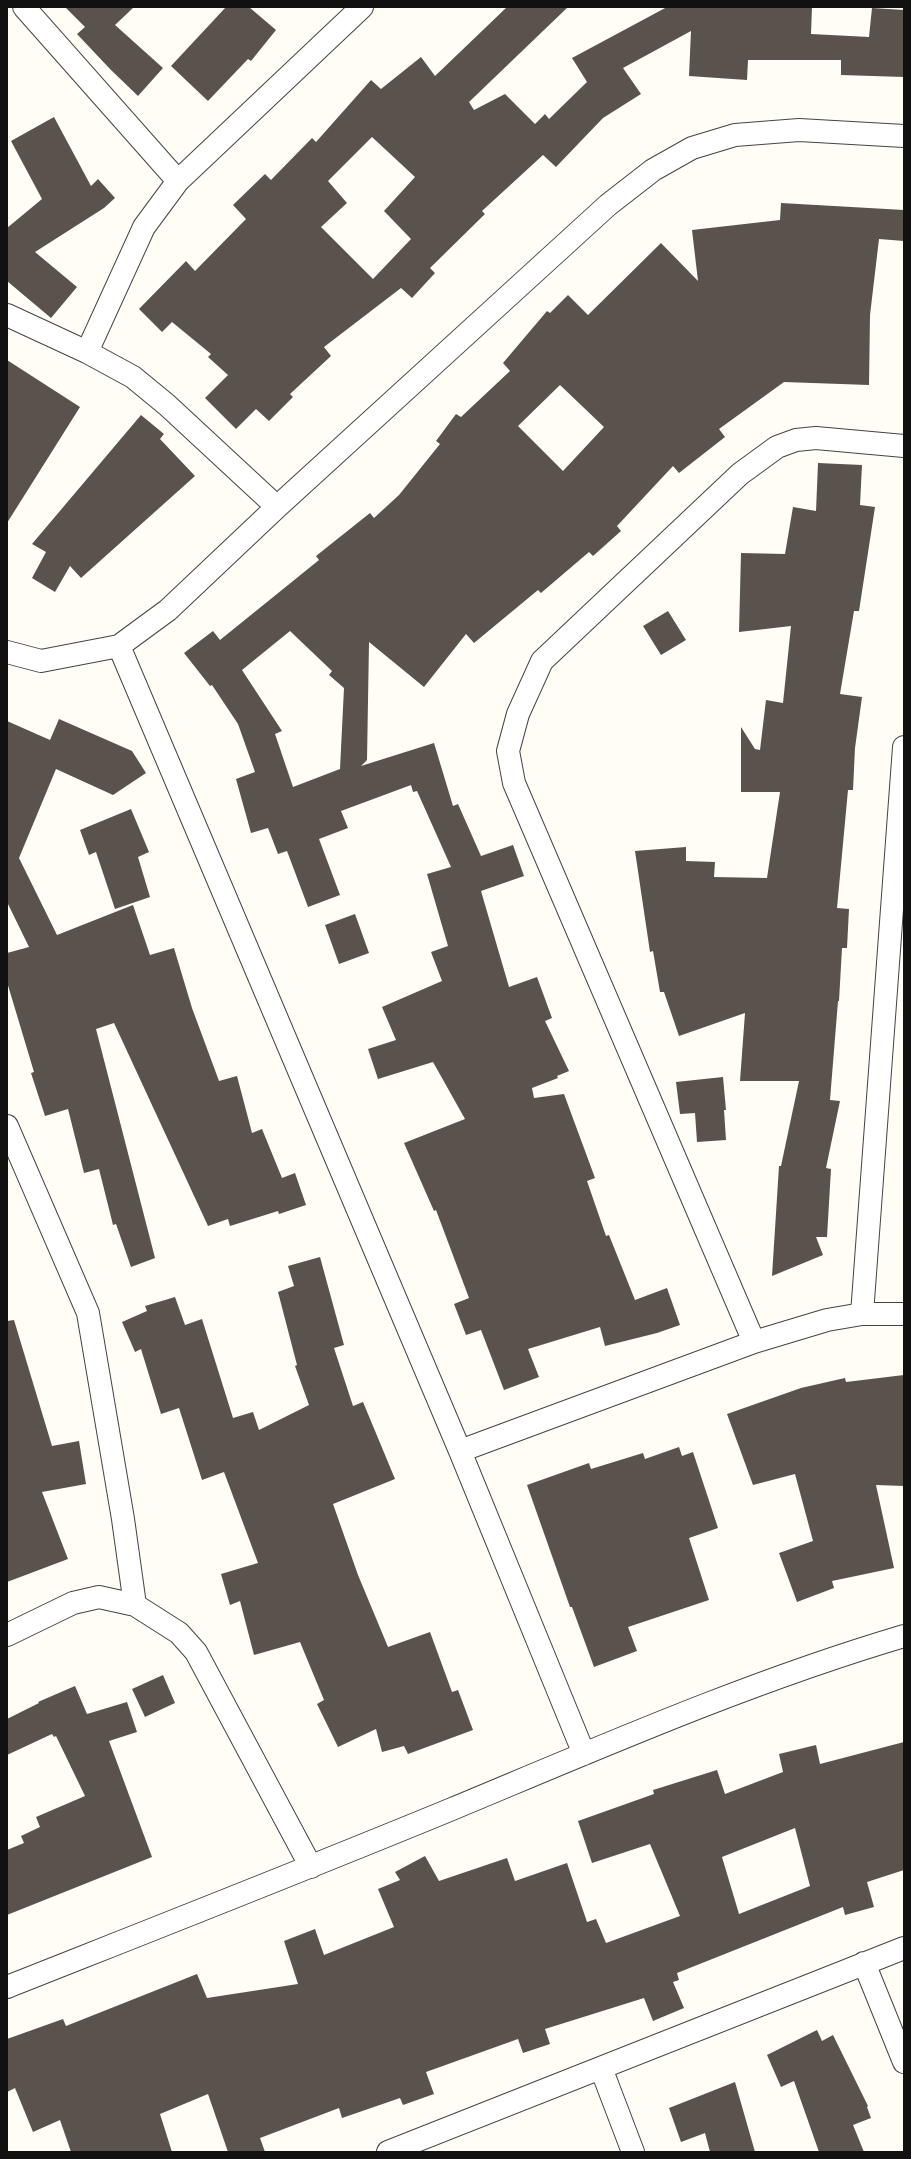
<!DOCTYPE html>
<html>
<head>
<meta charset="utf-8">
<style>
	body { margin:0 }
	#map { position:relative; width:911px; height:2159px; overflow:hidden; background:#fffdf5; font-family:"Libre Baskerville",serif }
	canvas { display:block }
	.frame { position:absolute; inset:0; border:8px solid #111; pointer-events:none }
</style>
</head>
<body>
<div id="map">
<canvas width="911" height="2159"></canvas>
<div class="frame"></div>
</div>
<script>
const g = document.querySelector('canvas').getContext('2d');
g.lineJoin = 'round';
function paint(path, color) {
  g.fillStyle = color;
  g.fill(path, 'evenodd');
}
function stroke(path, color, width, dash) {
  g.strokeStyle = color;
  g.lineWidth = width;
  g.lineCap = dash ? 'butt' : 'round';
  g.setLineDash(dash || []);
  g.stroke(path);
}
paint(new Path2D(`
	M 65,7 L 134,7 L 115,25 L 163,68 L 138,96 L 110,69 L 77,34 L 85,27 Z
	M 226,7 L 249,7 L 276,30 L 251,61 L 248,59 L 208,101 L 171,66 Z
	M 507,7 L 568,7 L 469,102 L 474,110 L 505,94 L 535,124 L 545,114 L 549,119 L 587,82 L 572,58 L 667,7 L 812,7 L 811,34 L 869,37 L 872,8 L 904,10 L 904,77 L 841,75 L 841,60 L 748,60 L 747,80 L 689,76 L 691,31 L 623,68 L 641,94 L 603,118 L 556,167 L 543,155 L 482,211 L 485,214 L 430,268 L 435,273 L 412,298 L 401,288 L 324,347 L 331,356 L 290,394 L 293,397 L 269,421 L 256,409 L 236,429 L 205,398 L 228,375 L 208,357 L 211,354 L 172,322 L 162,332 L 139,309 L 186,261 L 195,271 L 246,219 L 233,205 L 265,174 L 271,180 L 312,138 L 316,142 L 371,80 L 381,89 L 421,57 L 435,76 ZM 372,137 L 415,177 L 384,211 L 411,239 L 373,279 L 321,227 L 347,203 L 328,181 Z
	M 54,117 L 91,186 L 98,179 L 115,198 L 104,208 L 35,252 L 77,287 L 51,318 L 7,281 L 7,228 L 42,199 L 11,141 Z
	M 781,203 L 904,210 L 904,241 L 879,239 L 870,315 L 869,385 L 784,382 L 719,429 L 725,437 L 679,473 L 673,466 L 617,526 L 621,531 L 593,556 L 589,552 L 541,593 L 538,590 L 474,643 L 466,634 L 424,687 L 369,642 L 367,760 L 361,766 L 434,743 L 453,806 L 458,804 L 481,856 L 513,845 L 524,876 L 481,891 L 509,987 L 537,977 L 552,1018 L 545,1021 L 569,1071 L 557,1076 L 558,1078 L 532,1088 L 534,1098 L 564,1094 L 595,1178 L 587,1181 L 606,1236 L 609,1235 L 635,1300 L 667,1288 L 680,1325 L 657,1333 L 605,1346 L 600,1327 L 528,1349 L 539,1377 L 504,1390 L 481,1330 L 466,1335 L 454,1304 L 469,1298 L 436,1210 L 434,1211 L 404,1143 L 465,1119 L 433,1062 L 378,1079 L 368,1049 L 396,1040 L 382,1007 L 442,981 L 431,952 L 448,946 L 427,874 L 451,867 L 417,791 L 413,792 L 411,785 L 341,811 L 348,828 L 319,839 L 340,895 L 308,907 L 287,851 L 278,854 L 268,828 L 251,833 L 236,779 L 255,772 L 238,724 L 212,685 L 210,686 L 184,653 L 213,631 L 220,640 L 319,560 L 316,556 L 370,513 L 374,518 L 399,495 L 440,444 L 436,441 L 456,414 L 461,417 L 510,371 L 503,363 L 547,311 L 550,313 L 568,295 L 588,315 L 661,243 L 698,281 L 692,230 L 780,220 ZM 560,385 L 604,427 L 563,471 L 518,426 ZM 290,631 L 332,671 L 329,675 L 344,688 L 340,769 L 293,787 L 275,734 L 282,731 L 242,670 Z
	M 7,360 L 80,407 L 7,523 Z
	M 141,415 L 164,434 L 160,439 L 195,476 L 81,578 L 70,566 L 55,592 L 32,578 L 46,552 L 32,544 Z
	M 818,463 L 862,465 L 860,505 L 875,507 L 859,611 L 854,611 L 840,694 L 862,697 L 855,748 L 853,790 L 848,790 L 837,908 L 849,909 L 847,948 L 842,948 L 839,1001 L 838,1001 L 830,1100 L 840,1101 L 826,1168 L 831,1169 L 827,1237 L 816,1237 L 823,1255 L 772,1276 L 779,1166 L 781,1166 L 799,1081 L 740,1081 L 745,1013 L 679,1036 L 664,992 L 660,992 L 653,951 L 650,952 L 635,851 L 686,847 L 686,861 L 715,862 L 714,877 L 767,878 L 780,792 L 741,792 L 741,727 L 755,749 L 760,750 L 766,700 L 783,703 L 791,626 L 739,632 L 741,553 L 785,554 L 793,507 L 816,511 Z
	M 668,611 L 686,640 L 661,655 L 643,626 Z
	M 59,719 L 132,751 L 146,773 L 113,795 L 56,769 L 19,858 L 57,935 L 133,905 L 150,955 L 174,948 L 192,1008 L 219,1081 L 237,1076 L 252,1133 L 262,1129 L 282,1178 L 295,1173 L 306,1205 L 279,1214 L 278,1211 L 230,1226 L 228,1219 L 208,1226 L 114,1023 L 96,1029 L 155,1258 L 131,1267 L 116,1224 L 113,1225 L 99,1169 L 84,1173 L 68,1109 L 45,1116 L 31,1073 L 34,1072 L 7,982 L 7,953 L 29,947 L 7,902 L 7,721 L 50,740 Z
	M 131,809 L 149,852 L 138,857 L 150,897 L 115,909 L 96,852 L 89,855 L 80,830 Z
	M 355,914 L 369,953 L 339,964 L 325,925 Z
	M 723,1077 L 726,1110 L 724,1110 L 726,1140 L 697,1142 L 695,1113 L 680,1114 L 676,1082 Z
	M 320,1257 L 344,1345 L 334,1348 L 353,1406 L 363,1402 L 395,1479 L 333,1504 L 358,1575 L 388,1647 L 430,1632 L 452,1692 L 458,1690 L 473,1730 L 408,1754 L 404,1746 L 382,1752 L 376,1729 L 338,1747 L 317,1704 L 324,1700 L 300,1642 L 254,1655 L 240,1601 L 230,1605 L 221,1574 L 258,1563 L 224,1472 L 202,1480 L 179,1408 L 161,1414 L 141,1349 L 135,1352 L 122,1322 L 147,1311 L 145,1306 L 175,1297 L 185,1325 L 202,1319 L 233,1418 L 253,1412 L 259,1430 L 309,1405 L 295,1366 L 297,1365 L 278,1292 L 294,1286 L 288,1266 Z
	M 14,1320 L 52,1446 L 79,1441 L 86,1484 L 42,1492 L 68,1559 L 7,1582 L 7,1321 Z
	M 904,1375 L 904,1486 L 876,1485 L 894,1568 L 832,1581 L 834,1588 L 797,1602 L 779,1553 L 813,1541 L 795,1474 L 753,1485 L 727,1414 L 801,1388 L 845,1378 L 846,1382 Z
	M 679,1447 L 682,1456 L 693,1452 L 718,1528 L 689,1538 L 709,1600 L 628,1627 L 637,1651 L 594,1667 L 572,1607 L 570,1607 L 527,1485 L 589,1463 L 591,1469 L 643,1453 L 645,1459 Z
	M 163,1675 L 175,1703 L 145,1717 L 132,1689 Z
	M 75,1686 L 87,1714 L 127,1702 L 137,1732 L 109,1741 L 152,1857 L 7,1915 L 7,1850 L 24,1843 L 21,1836 L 40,1827 L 36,1817 L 85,1796 L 56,1736 L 54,1737 L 52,1734 L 7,1755 L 7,1719 L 39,1703 L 38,1702 Z
	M 904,1742 L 904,1870 L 867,1882 L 874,1907 L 845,1915 L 843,1907 L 677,1973 L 679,1980 L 673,1982 L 684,2008 L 653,2021 L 644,1998 L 545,2029 L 550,2044 L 523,2053 L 518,2039 L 426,2072 L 434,2094 L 403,2105 L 400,2098 L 342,2118 L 339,2108 L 260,2138 L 265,2152 L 228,2152 L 208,2094 L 160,2114 L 172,2152 L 71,2152 L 60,2120 L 33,2132 L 15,2088 L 7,2092 L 7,2039 L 63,2019 L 66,2026 L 197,1974 L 207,1998 L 298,1984 L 284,1941 L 315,1929 L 324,1955 L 394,1927 L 378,1889 L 400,1880 L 395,1872 L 425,1856 L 439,1881 L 507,1858 L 515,1881 L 567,1863 L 587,1922 L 596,1919 L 606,1943 L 680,1916 L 650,1844 L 592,1863 L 578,1821 L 654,1794 L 653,1790 L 717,1770 L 725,1794 L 783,1772 L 779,1754 L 816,1745 L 820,1764 ZM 795,1828 L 810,1886 L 739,1914 L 722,1857 Z
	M 817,2030 L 822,2041 L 833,2035 L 868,2106 L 867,2107 L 871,2118 L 853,2125 L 864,2152 L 819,2152 L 794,2081 L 781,2087 L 767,2055 Z
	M 735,2082 L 755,2152 L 710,2152 L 705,2133 L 681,2142 L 669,2108 Z`), '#5a524d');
const street = new Path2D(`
	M 24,7 L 178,181
	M 7,315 L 87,352 L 133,377 L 167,405 L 277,507
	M 87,352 L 144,227 L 178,181 L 362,7
	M 119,646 L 460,1451 L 584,1754
	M 7,652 L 41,661 L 119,646 L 168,610 L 277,507 L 608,205 L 653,170 L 692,148 L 735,135 L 799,130 L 904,136
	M 7,1126 L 88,1313 L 123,1519 L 135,1605
	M 862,1314 L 904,747
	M 754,1342 L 514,783 L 508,751 L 518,714 L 542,661 L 740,474 L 777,447 L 796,440 L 816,438 L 904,446
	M 460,1451 L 754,1342 L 827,1320 L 862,1314 L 904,1314
	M 7,1635 L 73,1603 L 99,1597 L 135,1605 L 179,1633 L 196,1652 L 311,1867
	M 864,1963 L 904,2062
	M 7,1987 C 156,1928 304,1870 452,1809 C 601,1747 749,1682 904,1636
	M 601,2068 L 633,2152
	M 388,2152 L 904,1948`);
stroke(street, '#444', 24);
stroke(street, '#fff', 22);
</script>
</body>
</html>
